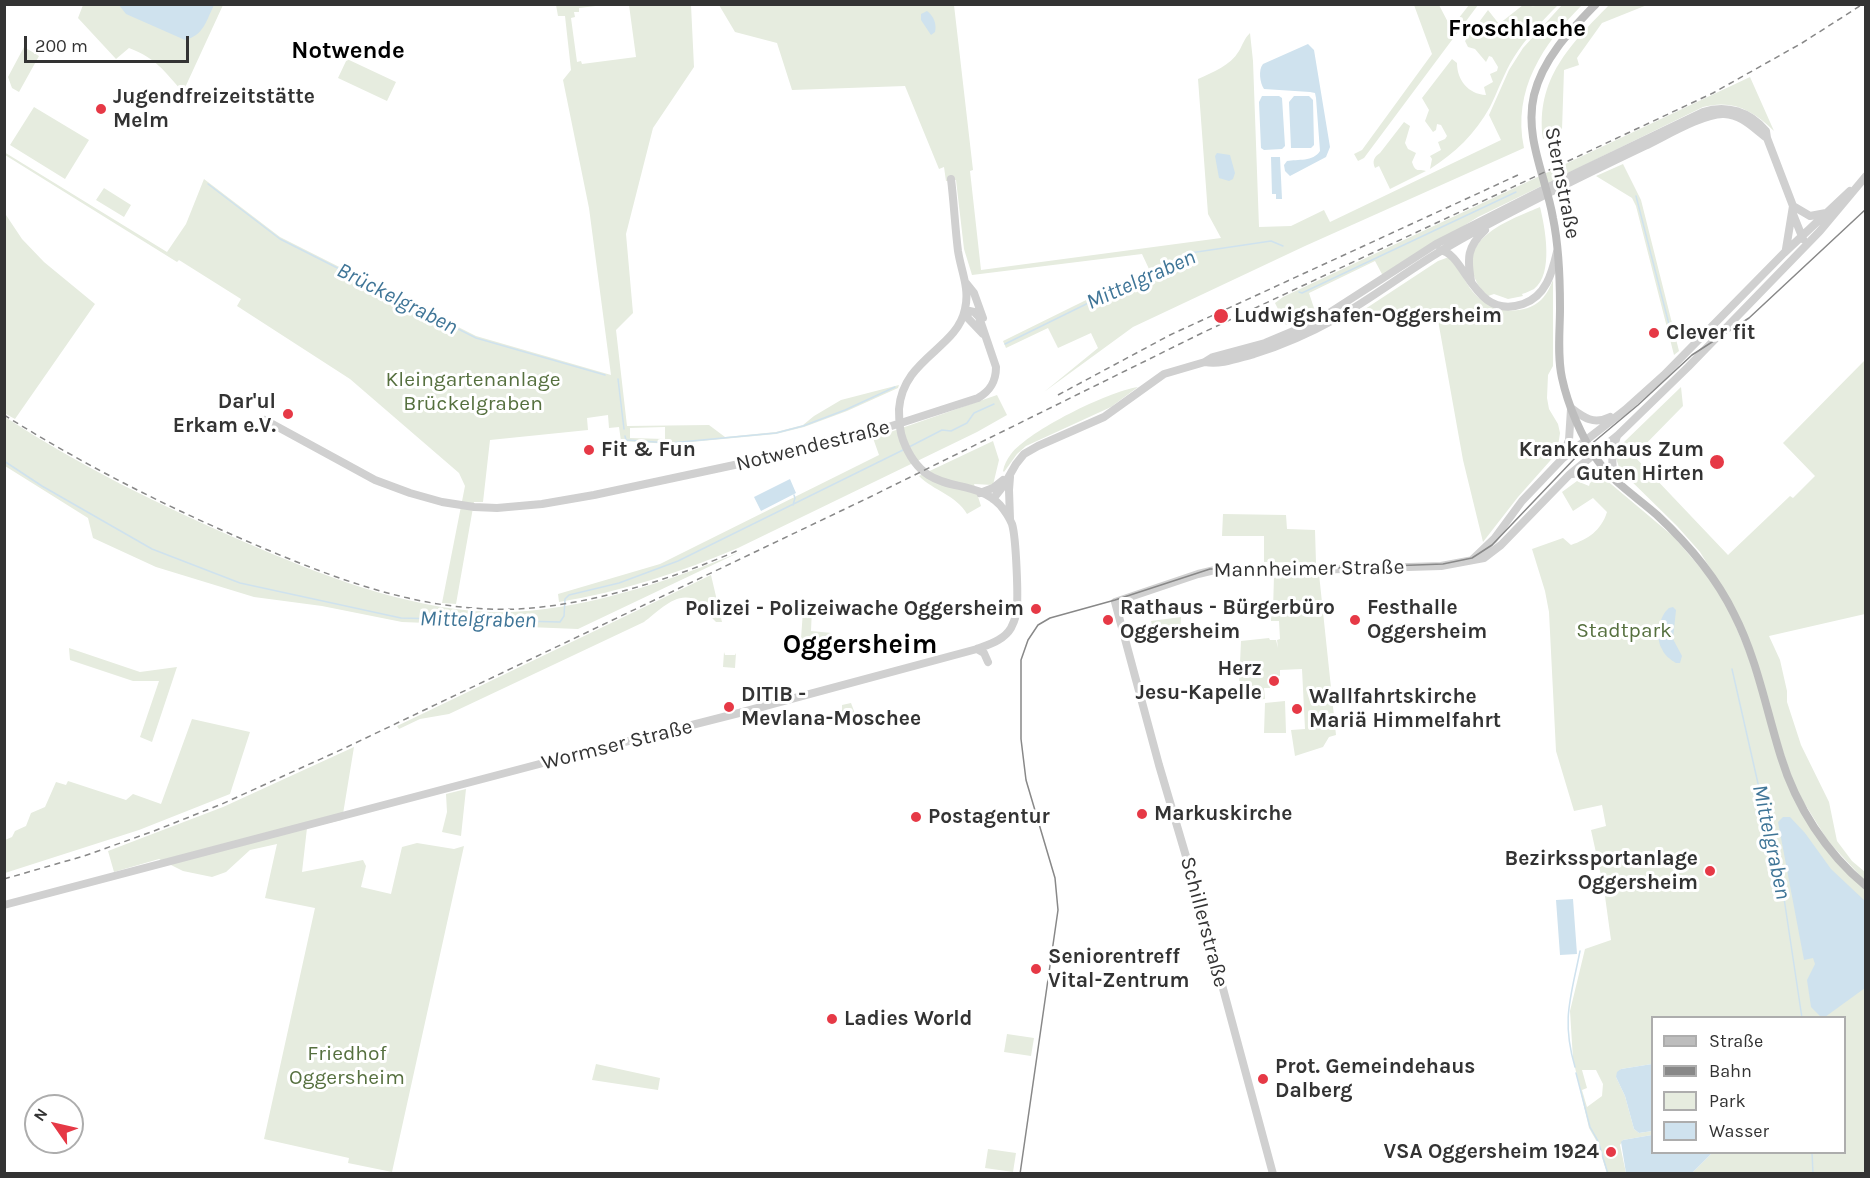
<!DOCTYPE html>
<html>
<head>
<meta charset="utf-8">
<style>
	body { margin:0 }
	#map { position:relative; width:1870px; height:1178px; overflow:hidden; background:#fff; font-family:Karla,sans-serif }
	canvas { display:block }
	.frame { position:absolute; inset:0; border:6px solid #333; pointer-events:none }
	.legend { position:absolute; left:1651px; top:1016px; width:195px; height:138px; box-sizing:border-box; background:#fff; border:2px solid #adadad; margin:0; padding:8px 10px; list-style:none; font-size:18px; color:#333 }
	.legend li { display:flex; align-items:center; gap:12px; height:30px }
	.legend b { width:30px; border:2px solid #adadad }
	.north { position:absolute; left:24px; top:1094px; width:60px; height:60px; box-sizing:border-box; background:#fff; border:2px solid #adadad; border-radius:50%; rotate:304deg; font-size:16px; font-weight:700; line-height:24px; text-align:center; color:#333 }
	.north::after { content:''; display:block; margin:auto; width:21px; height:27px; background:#e63946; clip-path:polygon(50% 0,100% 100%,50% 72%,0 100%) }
	.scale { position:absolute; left:24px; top:36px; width:165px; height:27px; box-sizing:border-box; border:3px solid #333; border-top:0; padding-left:8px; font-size:18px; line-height:21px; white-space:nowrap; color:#333; -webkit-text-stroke:4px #fff; paint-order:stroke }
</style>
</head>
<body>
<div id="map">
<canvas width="1870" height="1178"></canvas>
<div class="frame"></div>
<ul class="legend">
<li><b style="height:8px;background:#bdbdbd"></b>Straße</li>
<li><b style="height:8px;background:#888"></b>Bahn</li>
<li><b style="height:16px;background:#e6ecdf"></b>Park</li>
<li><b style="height:16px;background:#cfe2ee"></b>Wasser</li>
</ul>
<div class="north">N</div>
<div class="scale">200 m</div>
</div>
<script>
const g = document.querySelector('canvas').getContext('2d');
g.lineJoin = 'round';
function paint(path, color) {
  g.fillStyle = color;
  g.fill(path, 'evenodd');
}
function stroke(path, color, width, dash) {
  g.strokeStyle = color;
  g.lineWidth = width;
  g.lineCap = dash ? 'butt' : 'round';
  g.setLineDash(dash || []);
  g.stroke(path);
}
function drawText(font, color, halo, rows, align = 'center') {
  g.font = font + ' Karla,sans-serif';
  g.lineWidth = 6;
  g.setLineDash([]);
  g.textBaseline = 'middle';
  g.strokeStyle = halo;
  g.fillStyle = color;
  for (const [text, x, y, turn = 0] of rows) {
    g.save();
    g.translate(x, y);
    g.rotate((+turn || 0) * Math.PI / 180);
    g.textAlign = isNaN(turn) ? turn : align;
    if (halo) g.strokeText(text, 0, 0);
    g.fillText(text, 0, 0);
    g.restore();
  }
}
paint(new Path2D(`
	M 83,5 L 223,5 L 183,92 C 164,71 156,58 129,48 L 116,59 L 78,18 Z
	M 556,5 L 604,5 L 579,8 L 579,12 L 574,12 L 575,17 L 571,18 L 577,62 L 581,61 L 582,64 L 636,57 L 629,5 L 691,5 L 694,67 L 653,128 L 626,234 L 633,313 L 616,330 L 627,426 L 709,425 L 725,437 L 776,432 L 803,425 L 814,416 L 841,400 L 899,385 L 898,388 L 847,411 L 804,427 L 776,434 L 670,444 L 621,441 L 619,427 L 609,428 L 608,415 L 587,418 L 588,430 L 490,440 L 483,502 L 474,502 L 456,604 L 442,603 L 465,486 L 459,473 L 350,379 L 237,306 L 241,299 L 179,260 L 177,262 L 5,155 L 4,152 L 167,252 L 186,224 L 204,179 L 280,237 L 476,336 L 611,375 L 589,208 L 563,80 L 571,70 L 565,16 L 558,16 ZM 630,428 L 665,427 L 665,439 L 630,438 Z
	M 719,5 L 954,5 L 973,170 L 970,171 L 981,270 L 1221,238 L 1208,214 L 1198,79 C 1213,72 1230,66 1239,51 C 1243,44 1244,39 1250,33 L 1253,61 L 1259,227 L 1291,226 L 1324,210 L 1330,222 L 1501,140 L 1489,115 L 1509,70 L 1523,48 L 1562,5 L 1582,5 C 1543,44 1512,90 1524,148 L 1305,246 L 1133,327 L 1044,392 L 1098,348 L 1091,333 L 1058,348 L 1048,328 L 1006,348 L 1003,341 L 1149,269 L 1142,254 L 972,275 L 964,249 L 956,180 L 946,181 L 944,167 L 939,169 L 905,86 L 792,90 L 777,43 L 735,32 Z
	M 1414,5 L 1439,5 L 1451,28 L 1469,5 L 1478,5 L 1364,158 L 1358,161 L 1354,154 L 1362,150 L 1432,54 Z
	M 1523,5 C 1535,8 1546,4 1558,5 C 1542,21 1526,38 1514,57 C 1504,73 1498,91 1490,107 C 1475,134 1455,153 1430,169 L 1432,159 L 1430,156 L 1441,150 L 1438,142 L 1445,139 L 1447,136 L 1441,125 L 1437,124 L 1436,130 L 1433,132 L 1425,121 L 1429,110 L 1422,98 L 1452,59 L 1457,63 C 1457,80 1468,94 1486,95 L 1484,87 L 1493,82 L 1490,74 L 1497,71 L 1498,67 L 1492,57 L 1489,56 L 1486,62 L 1475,49 L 1468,47 L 1465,41 L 1488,10 L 1499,24 Z
	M 1609,5 L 1647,5 L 1602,23 L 1577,58 L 1579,65 L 1564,70 L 1562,130 L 1543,139 C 1535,79 1571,44 1609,5 Z
	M 24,47 L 39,56 L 19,92 L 12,88 L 8,77 Z
	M 347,59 L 396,82 L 387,101 L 338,78 Z
	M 1750,77 L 1774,131 C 1753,110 1732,99 1703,107 L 1478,217 L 1383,276 L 1375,261 L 1309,293 L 1315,311 L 1286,325 L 1275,303 L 1283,297 Z
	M 34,107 L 89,140 L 65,179 L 10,145 Z
	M 1404,122 L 1410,126 L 1405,143 L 1408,149 L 1416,153 L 1412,162 C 1416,174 1418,168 1426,171 L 1390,189 L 1379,166 L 1375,168 C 1372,161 1374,157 1380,153 Z
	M 1623,164 L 1641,200 L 1679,351 L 1674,355 L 1636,206 L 1632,198 L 1596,176 Z
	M 104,188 L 131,205 L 124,217 L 96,200 Z
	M 1540,207 C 1545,227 1554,274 1534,289 C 1532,290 1526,293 1522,294 L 1523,296 L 1508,299 L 1494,294 L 1488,296 C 1479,288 1474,280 1472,268 C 1468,233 1515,218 1540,207 Z
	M 4,212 L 22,239 L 44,262 L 95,304 L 15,419 L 4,413 Z
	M 1449,257 C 1459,267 1464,281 1473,292 C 1489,311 1521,318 1541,300 C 1547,294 1550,287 1553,280 L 1553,366 L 1548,375 L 1547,398 L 1549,409 L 1558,424 L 1560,433 L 1557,453 L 1518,497 L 1483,542 L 1463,460 L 1436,309 L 1359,313 L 1438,261 Z
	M 1865,360 L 1865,614 L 1769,636 L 1780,660 L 1787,691 L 1787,702 L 1801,745 L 1829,802 L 1837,841 L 1852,861 L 1865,872 L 1865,881 L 1828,841 L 1796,790 L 1735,608 L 1700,552 L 1677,526 L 1620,470 L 1615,455 L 1620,455 L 1623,443 L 1681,387 L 1683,406 L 1634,456 L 1728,555 L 1790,496 L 1793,498 L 1815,476 L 1783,443 Z
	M 1138,387 L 1111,407 L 1026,446 L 1017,454 L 1004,472 L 1003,471 C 1004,465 1007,459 1011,454 C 1030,430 1107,392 1138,387 Z
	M 997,395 L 1007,415 L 977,432 L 738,548 C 681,572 621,592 559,602 L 558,594 L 660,564 L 879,455 L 873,438 Z
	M 5,417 C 80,466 159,505 242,541 C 321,575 403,608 490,612 C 570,615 667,582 740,552 L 578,629 L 402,622 L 322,606 L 254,597 L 156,567 L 93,538 L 88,518 L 5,466 Z
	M 993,441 L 999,460 L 993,485 L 974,484 L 981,506 L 967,514 C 956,495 934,491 919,476 Z
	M 1594,474 L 1605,479 L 1674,537 L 1709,578 L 1730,612 L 1748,656 L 1791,793 L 1865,890 L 1865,1173 L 1692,1173 L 1712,1153 L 1844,1152 L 1844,1018 L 1652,1018 L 1652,1064 L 1621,1069 L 1616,1077 L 1625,1096 L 1634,1129 L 1639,1133 L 1652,1131 L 1652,1135 L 1623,1140 L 1620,1145 L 1626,1173 L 1607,1173 L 1597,1142 L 1589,1128 L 1573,1059 L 1570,1011 L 1585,949 L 1611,940 L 1604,889 L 1591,830 L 1606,826 L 1602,805 L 1574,811 L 1556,751 L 1549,612 L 1545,591 L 1532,549 L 1563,538 L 1571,545 C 1588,539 1601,531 1607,512 L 1593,498 L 1573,511 L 1562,492 L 1577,481 L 1589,486 L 1592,476 ZM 1582,1070 L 1596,1070 L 1603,1084 L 1602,1096 L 1587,1107 L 1582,1090 L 1587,1088 Z
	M 1223,514 L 1286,515 L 1287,529 L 1315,530 L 1316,563 L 1264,562 L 1264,536 L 1222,536 Z
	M 1319,574 L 1336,735 L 1329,737 L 1323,747 L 1295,756 L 1291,730 L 1305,729 L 1302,669 L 1280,670 L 1280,676 L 1269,676 L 1270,688 L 1264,688 L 1265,699 L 1240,701 L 1239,686 L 1241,641 L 1269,638 L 1270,640 L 1276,640 L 1278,648 L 1277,640 L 1280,639 L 1279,621 L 1271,621 L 1271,611 L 1273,611 L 1274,575 Z
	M 711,575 L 722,622 L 716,622 C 710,616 701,603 693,599 C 675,592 657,613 644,622 L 449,714 L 420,719 L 399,729 L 397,726 Z
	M 812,608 L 811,631 L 832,633 L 831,653 L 800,652 L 803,611 Z
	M 1181,617 L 1180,637 L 1156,641 L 1151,621 Z
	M 69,648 L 140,672 L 177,667 L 152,742 L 140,737 L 159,681 L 133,681 L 70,660 Z
	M 724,652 L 725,655 L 735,655 L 736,653 L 735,668 L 723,667 Z
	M 1285,701 L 1286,733 L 1264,733 L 1265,703 Z
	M 851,703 L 857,719 L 842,721 L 842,705 Z
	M 192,719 L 250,732 L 230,794 L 139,830 L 5,873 L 5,840 L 12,837 L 15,831 L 26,826 L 31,813 L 45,807 L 56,782 L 66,785 L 68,781 L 126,800 L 133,794 L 161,804 Z
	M 354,747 L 342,820 L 307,828 L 302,872 L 363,860 L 366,866 L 361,887 L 391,894 L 402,847 L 417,843 L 454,849 L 464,846 L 392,1172 L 348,1163 L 349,1158 L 264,1139 L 315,908 L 265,898 L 277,844 L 250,850 L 226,872 L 212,877 L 183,871 L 159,859 L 114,872 L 108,851 L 223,807 Z
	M 466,789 L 461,836 L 442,832 L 447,812 L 446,794 Z
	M 1007,1034 L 1034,1038 L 1031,1056 L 1004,1052 Z
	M 596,1064 L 660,1078 L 658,1090 L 592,1080 Z
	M 988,1149 L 1016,1153 L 1013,1172 L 985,1168 Z`), '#e6ecdf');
paint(new Path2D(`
	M 119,5 L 214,5 C 206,21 204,35 185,40 L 126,14 Z
	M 927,11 C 934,16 937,25 935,32 L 931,35 L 921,20 L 921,14 Z
	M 1308,44 L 1314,50 L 1330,147 L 1326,157 L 1290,176 L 1285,171 L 1284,165 L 1287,161 C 1298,159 1313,162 1320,151 L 1316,98 L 1315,93 L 1310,92 L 1264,89 C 1260,83 1258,70 1263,64 Z
	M 1262,96 L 1279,96 L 1282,98 L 1285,146 L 1282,149 L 1264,150 L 1261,148 L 1259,102 Z
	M 1294,96 L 1309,96 L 1313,100 L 1314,145 L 1311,148 L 1291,148 L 1289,102 Z
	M 1217,153 L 1230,155 L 1235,173 L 1233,179 L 1229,181 L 1219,178 L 1215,156 Z
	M 1271,157 L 1280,157 L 1282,199 L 1276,199 L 1276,194 L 1272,194 Z
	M 790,479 L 796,493 L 761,511 L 754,497 Z
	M 1673,607 L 1676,610 L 1673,639 L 1682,656 L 1680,663 L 1676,663 C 1671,660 1664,655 1662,649 C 1655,638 1659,616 1669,608 Z
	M 1783,817 L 1790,817 L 1805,833 L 1831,869 L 1865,901 L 1865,988 L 1825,1017 L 1821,1017 L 1811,1007 L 1807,980 L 1815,964 L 1813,958 L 1804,960 L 1778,822 Z
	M 1573,899 L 1577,954 L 1560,955 L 1556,900 Z
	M 1652,1064 L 1652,1131 L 1639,1133 L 1634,1129 L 1625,1096 L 1616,1077 L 1617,1072 L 1621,1069 Z
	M 1652,1135 L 1652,1152 L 1712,1153 L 1692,1173 L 1626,1173 L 1621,1142 L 1623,1140 Z`), '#cfe2ee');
stroke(new Path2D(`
	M 208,184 L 280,239 L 476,338 L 605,375
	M 1636,196 L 1672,336
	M 1299,292 L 1302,293 L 1516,192
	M 1005,344 L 1190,253 L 1271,241 L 1283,246
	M 618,379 L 624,429
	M 625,436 L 626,440 L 670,443 L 776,433 L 803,426 L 845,410 L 895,387
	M 909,447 L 942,430 L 951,431 L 967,423 L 974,413 L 994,404
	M 4,461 L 42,486 L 152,549 L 240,583 L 401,618 L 560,622 L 564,616 L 565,599 L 569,595 L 619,583 L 678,561 L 905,449
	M 793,505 L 795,498 L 794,495
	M 1732,669 L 1784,898 L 1802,1018
	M 1575,1067 C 1561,1020 1571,997 1580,951
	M 1576,1073 L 1590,1127 L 1598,1141 L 1608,1174
	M 1812,1152 L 1813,1174`), '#cfe2ee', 1.5);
stroke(new Path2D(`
	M 1793,214 L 1803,239
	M 1786,249 L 1793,206
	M 1440,250 C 1466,253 1473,321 1523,304 C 1546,296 1552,273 1557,252
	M 1471,281 C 1467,258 1467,247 1485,230
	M 966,283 L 974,293 L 983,318
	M 964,314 L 983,334
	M 1205,362 C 1221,365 1238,358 1254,354 C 1283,345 1310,333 1337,318 C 1376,296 1412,267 1451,245 C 1514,209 1580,177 1645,146 C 1664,137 1704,113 1724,114 C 1743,115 1753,128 1767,138
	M 1571,408 C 1584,418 1594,425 1610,417
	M 265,420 L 375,480 L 410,493 L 442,502 L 474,507 L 497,508 L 542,504 L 594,495 L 842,442 L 978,398 C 990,391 996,382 996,367 L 979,317 L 974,312 L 965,310
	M 1563,456 L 1569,440 L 1571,409
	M 1572,474 L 1590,471 L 1613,477 L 1612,452 L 1617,436
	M 980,493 L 993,488 L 1003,480
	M 993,499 L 1004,485 L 1016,464 L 1024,454 L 1038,446 L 1104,417 L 1164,374 L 1205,362 L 1213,357 L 1265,343 L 1315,322 L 1436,244 L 1576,173 L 1703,112 C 1727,104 1750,112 1766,131 L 1767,138 L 1793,206 L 1810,216 L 1826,213
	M 1010,519 L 1009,490 L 1010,477
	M 1472,560 L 1494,539 L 1522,501 L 1563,458 L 1625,410 L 1664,375 L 1784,253 L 1850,191
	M 977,649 L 984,653 L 988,662
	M 4,905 L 566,757 L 739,713 L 977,649 C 990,644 1004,640 1011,628 C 1013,624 1015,619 1016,615 C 1019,602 1016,537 1012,524 C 1009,517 1005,511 1000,505 C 969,473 926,501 903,440 C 899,430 899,419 899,409 C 903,358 957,349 965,309 C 970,288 961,271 958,251 C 955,227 954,203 951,179
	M 1273,1174 L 1201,907 L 1159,765 L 1115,602 L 1198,574 L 1219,569 L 1311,570 L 1441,566 L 1484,558 L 1501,545 L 1570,474 L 1618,435 L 1688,367 L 1820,231 L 1866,176`), '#d0d0d0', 8);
stroke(new Path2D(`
	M 1596,4 C 1570,31 1543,58 1534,95 C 1524,137 1546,177 1553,218 C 1559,247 1560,278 1560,308 C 1560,331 1557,355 1562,378 C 1568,406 1582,438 1598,461 C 1614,483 1638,498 1657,515 C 1688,544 1716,577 1734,614 C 1757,659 1766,709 1781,757 C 1796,806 1826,853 1866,886`), '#bdbdbd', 8);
stroke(new Path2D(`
	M 1020,1174 L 1058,910 L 1055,878 L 1026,780 L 1021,739 L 1021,660 L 1028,640 L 1038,625 L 1050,618 L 1115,600 L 1210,569 L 1308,569 L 1443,564 L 1472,558 L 1492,545 L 1577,456 L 1638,405 L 1692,355 L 1749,318 L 1866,209`), '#888', 1.5);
stroke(new Path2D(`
	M 1058,395 L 1170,335 L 1518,175
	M 4,415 C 81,463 159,503 242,539 C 321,573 402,606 489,609 C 568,613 668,581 739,550
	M 4,879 L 84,856 L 154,831 L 222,804 L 347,747 L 870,497 L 1202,333 L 1713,93 L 1802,43 L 1863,4`), '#888', 1.5, [6, 4.5]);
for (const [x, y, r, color] of [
	[101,109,6,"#e63946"],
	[1221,316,8,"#e63946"],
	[1654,333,6,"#e63946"],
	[288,414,6,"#e63946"],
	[589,450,6,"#e63946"],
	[1717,462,8,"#e63946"],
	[1036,609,6,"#e63946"],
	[1108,620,6,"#e63946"],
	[1355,620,6,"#e63946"],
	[1274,681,6,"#e63946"],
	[729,707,6,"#e63946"],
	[1297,709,6,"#e63946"],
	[1142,814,6,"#e63946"],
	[916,817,6,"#e63946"],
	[1710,871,6,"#e63946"],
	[1036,969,6,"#e63946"],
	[832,1019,6,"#e63946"],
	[1263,1079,6,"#e63946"],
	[1611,1152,6,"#e63946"]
]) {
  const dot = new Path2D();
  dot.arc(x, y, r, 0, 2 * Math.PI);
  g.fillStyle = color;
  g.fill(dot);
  stroke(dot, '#fff', 2);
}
drawText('bold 21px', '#333', '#fff', [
	["Jugendfreizeitstätte",113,97],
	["Melm",113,121],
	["Ludwigshafen-Oggersheim",1234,316],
	["Clever fit",1666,333],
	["Dar'ul",276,402,"right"],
	["Erkam e.V.",276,426,"right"],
	["Fit & Fun",601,450],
	["Krankenhaus Zum",1704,450,"right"],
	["Guten Hirten",1704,474,"right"],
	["Rathaus - Bürgerbüro",1120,608],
	["Oggersheim",1120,632],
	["Festhalle",1367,608],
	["Oggersheim",1367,632],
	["Polizei - Polizeiwache Oggersheim",1024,609,"right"],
	["Herz",1262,669,"right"],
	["Jesu-Kapelle",1262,693,"right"],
	["DITIB -",741,695],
	["Mevlana-Moschee",741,719],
	["Wallfahrtskirche",1309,697],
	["Mariä Himmelfahrt",1309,721],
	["Markuskirche",1154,814],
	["Postagentur",928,817],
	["Bezirkssportanlage",1698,859,"right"],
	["Oggersheim",1698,883,"right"],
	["Seniorentreff",1048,957],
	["Vital-Zentrum",1048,981],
	["Ladies World",844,1019],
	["Prot. Gemeindehaus",1275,1067],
	["Dalberg",1275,1091],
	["VSA Oggersheim 1924",1599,1152,"right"]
], 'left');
drawText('21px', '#333', '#fff', [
	["Sternstraße",1562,183,79],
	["Notwendestraße",813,446,-14],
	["Mannheimer Straße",1309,569,-1],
	["Wormser Straße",617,745,-14],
	["Schillerstraße",1204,922,75]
]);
drawText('21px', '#56703f', '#fff', [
	["Kleingartenanlage",473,380],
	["Brückelgraben",473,404],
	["Stadtpark",1624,631],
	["Friedhof",347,1054],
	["Oggersheim",347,1078]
]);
drawText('italic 22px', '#3f7597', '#fff', [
	["Mittelgraben",1141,280,-24],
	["Brückelgraben",397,299,27],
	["Mittelgraben",478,620,1],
	["Mittelgraben",1771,842,78]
]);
drawText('bold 24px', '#000', '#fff', [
	["Froschlache",1517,29],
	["Notwende",348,51]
]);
drawText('bold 27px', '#000', '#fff', [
	["Oggersheim",860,645]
]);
</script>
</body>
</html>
